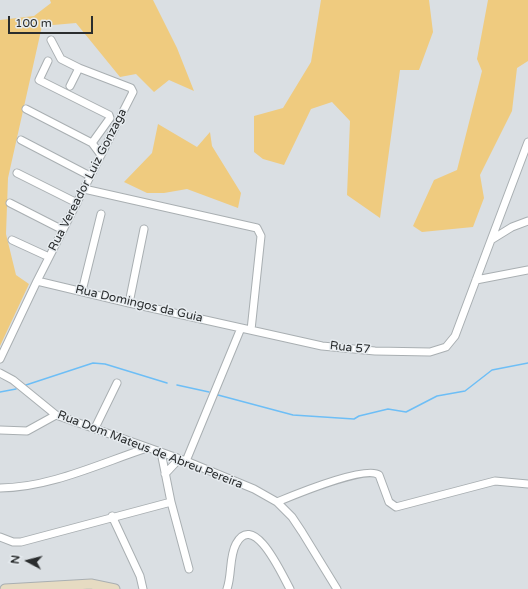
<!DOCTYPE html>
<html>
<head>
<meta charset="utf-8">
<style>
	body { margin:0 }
	#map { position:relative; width:528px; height:589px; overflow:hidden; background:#dadfe3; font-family:"Varela Round",sans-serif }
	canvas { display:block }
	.north { position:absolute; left:8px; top:541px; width:40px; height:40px; -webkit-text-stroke:3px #e7ecf0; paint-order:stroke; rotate:277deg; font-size:11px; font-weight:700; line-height:16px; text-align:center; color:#2a2d2e }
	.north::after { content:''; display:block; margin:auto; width:14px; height:18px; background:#2a2d2e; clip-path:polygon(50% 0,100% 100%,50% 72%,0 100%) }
	.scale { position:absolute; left:8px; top:16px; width:85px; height:18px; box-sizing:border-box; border:2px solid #2a2d2e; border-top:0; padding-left:5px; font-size:12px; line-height:14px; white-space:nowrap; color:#2a2d2e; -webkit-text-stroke:3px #e7ecf0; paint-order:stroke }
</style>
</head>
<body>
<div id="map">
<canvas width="528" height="589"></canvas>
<div class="north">N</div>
<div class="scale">100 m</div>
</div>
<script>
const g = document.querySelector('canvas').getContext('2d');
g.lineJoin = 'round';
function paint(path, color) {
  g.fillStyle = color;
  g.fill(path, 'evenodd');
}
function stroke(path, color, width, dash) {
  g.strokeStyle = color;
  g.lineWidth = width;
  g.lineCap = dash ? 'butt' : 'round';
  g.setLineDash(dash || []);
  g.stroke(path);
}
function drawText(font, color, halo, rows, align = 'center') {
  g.font = font + ' "Varela Round",sans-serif';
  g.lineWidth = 3;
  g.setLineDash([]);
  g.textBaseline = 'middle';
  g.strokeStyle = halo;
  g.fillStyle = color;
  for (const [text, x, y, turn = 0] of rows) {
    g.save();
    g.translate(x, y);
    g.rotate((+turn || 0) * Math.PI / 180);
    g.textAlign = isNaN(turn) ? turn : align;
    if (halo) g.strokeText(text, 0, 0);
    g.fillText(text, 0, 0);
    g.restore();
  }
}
paint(new Path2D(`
	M 50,0 L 153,0 L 177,48 L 194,91 L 169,80 L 154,92 L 136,74 L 120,77 L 76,23 L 42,26 L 8,178 L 6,234 L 16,275 L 29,284 L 0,346 L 0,20 L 34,16 L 51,3 Z
	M 321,0 L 429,0 L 433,32 L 419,70 L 400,70 L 380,218 L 347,195 L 350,121 L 332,102 L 311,109 L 284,165 L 263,159 L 254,152 L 254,116 L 283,108 L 311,62 Z
	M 488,0 L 528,0 L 528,61 L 517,68 L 512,111 L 480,175 L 484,198 L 473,227 L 422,232 L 413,226 L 434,180 L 457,170 L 482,71 L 477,59 Z
	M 158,124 L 197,147 L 210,132 L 212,146 L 241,193 L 238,208 L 187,189 L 164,193 L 147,193 L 124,182 L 152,153 Z`), '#efcb7f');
stroke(new Path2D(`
	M 26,385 L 93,363 L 105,364 L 167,383
	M 177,385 L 209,392
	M 0,392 L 16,389
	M 218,395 L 293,415 L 354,419 L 359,416 L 388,409 L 406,412 L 437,396 L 465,391 L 492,370 L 528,363`), '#6dbef6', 1.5);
const minor = new Path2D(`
	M 48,61 L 39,80 L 109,115 L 110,118 L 92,143
	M 70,86 L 79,68
	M 26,109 L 92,143 L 101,155
	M 21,140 L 90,176
	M 17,173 L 77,203
	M 84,189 L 257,228 L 261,236 L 251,330
	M 10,203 L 63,230
	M 12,240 L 49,257
	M 491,240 L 528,142
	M 476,280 L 528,270
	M 37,281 L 129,303 L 322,346 L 375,351 L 430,352 L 446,347 L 455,336 L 491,240 L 512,227 L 528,221
	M 82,291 L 101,214
	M 129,303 L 144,229
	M 0,359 L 37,281 L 133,92 L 131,88 L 79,68 L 61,59 L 51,40
	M 0,373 L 13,380 L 56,415 L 186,461 L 254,489 L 277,502 L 292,517 L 302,532 L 337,589
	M 95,428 L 117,383
	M 0,430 L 27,431 L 56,415
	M 161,452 L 171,502 L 189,569
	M 186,461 L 241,328
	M 165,474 L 179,459
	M 0,488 C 49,488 101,463 147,448
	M 277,502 C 294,495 366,465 379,475 L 389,502 L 396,507 L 495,481 L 528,484
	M 112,516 L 140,576 L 143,589
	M 0,537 L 13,542 L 21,542 L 171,502
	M 227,589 C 232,575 229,557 236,544 C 254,510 283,577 290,589`);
const secondary = new Path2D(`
	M 5,589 L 91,584 L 115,589`);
stroke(minor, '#a9afb2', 9);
stroke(secondary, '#a9afb2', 11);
stroke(minor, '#fff', 7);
stroke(secondary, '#e6dbc2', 9);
drawText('12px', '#2a2d2e', '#e7ecf0', [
	["Rua Vereador Luiz Gonzaga",88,180,-63],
	["Rua Domingos da Guia",139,304,13],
	["Rua 57",350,348,6],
	["Rua Dom Mateus de Abreu Pereira",150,450,21]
]);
</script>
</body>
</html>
